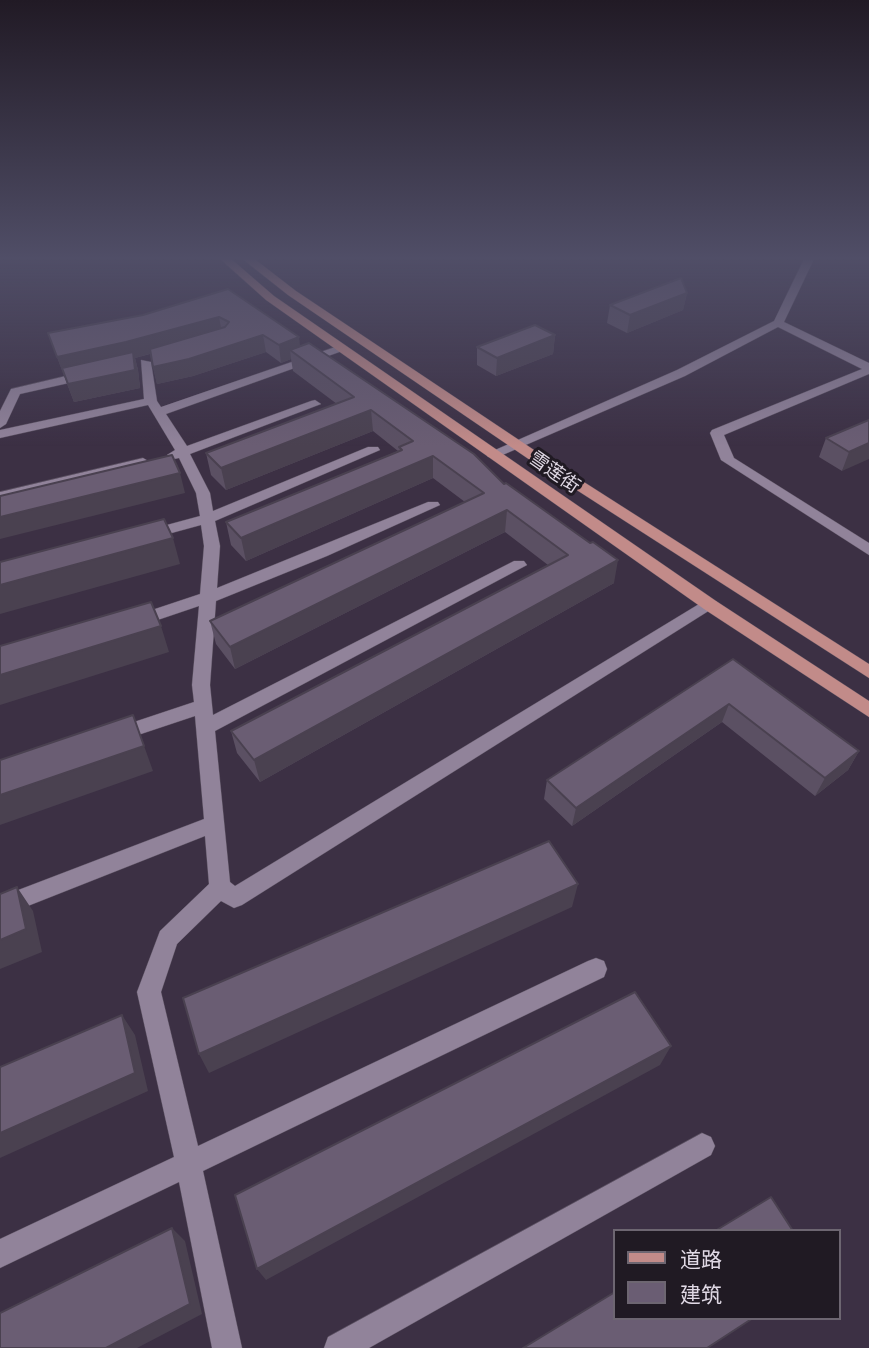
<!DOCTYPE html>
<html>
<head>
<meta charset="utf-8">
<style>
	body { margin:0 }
	#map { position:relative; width:869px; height:1348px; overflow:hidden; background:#3c3044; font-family:Helvetica,"Noto Sans SC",sans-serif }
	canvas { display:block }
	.legend { position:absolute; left:613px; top:1229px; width:228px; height:91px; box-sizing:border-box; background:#201a23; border:2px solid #6d6671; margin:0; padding:9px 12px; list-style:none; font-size:21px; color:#e0d9e5 }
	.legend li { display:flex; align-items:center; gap:14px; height:35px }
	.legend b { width:35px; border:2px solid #6d6671 }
</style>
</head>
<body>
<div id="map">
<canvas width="869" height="1348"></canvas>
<ul class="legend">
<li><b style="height:9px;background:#c28b89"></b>道路</li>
<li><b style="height:19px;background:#6a5d73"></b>建筑</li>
</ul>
</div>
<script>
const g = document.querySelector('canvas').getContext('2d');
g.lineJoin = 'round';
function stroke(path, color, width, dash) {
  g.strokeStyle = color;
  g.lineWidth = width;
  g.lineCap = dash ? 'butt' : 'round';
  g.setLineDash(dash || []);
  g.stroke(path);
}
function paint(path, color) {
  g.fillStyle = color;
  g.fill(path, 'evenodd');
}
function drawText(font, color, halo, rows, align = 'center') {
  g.font = font + ' Helvetica,"Noto Sans SC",sans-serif';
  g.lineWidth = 6;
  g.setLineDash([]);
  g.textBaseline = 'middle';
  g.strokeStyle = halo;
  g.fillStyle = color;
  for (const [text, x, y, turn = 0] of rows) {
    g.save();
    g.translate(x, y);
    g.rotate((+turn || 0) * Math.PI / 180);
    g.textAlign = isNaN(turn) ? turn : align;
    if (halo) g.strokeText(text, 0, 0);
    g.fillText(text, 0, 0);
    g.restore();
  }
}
const street = new Path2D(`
	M 805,257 L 815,257 L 784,322 L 869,363 L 869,374 L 724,435 L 734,458 L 869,543 L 869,555 L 721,460 L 710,433 L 712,430 L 862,369 L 778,327 L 685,376 L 498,457 L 488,457 L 486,454 L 677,370 L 774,321 Z
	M 341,345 L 347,348 L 345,350 L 166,414 L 187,446 L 311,401 L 315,400 L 321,404 L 190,454 L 210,493 L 213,511 L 368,447 L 378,447 L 380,450 L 215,521 L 220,546 L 217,588 L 428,502 L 438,502 L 440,505 L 327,556 L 216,601 L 210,685 L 213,715 L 514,561 L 524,561 L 527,565 L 215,731 L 230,882 L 235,886 L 704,601 L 716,601 L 718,605 L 242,905 L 234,908 L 221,901 L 177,944 L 161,992 L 198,1146 L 588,961 L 596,958 L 604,961 L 607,969 L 604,977 L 203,1171 L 242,1348 L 212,1348 L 179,1182 L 0,1268 L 0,1239 L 174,1157 L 137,992 L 160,931 L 209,884 L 205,836 L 0,917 L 0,897 L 204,819 L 195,716 L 117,742 L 110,740 L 108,735 L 110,730 L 194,702 L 192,685 L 199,606 L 134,628 L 126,622 L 128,618 L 200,594 L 204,546 L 201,525 L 146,540 L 139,535 L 141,532 L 200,516 L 196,493 L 179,458 L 174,459 L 167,455 L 175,450 L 148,405 L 0,438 L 0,430 L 144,399 L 141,360 L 151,362 L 157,401 L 161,407 Z
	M 87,371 L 91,372 L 91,378 L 20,394 L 6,424 L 0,428 L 0,411 L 11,389 Z
	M 143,458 L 150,462 L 148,465 L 0,500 L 0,492 Z
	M 702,1133 L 711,1137 L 715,1146 L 711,1155 L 369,1348 L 324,1348 L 328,1337 Z`);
const primary = new Path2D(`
	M 218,257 L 229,257 L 274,296 L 716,601 L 869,701 L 869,717 L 704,609 L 266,300 Z
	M 240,257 L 252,257 L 296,291 L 540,454 L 869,664 L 869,678 L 530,460 L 288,295 Z`);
stroke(street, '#584e5e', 1);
stroke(primary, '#584e5e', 1);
paint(street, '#91839a');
paint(primary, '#c28b89');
paint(new Path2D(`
	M 228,289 L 300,346 L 504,484 L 614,583 L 260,782 L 237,753 L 231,731 L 548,565 L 505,532 L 235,669 L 216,644 L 210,621 L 465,502 L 433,478 L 246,561 L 231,545 L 226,522 L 398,451 L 373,431 L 226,490 L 211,475 L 206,453 L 337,404 L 293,371 L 291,359 L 281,363 L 266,352 L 193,376 L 157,384 L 150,354 L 135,358 L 138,370 L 140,388 L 74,402 L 48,333 L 143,315 Z
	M 687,293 L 683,310 L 627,333 L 607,323 L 610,305 Z
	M 555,335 L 553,354 L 496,376 L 477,365 L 477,347 Z
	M 869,420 L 842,471 L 819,457 L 826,438 Z
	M 733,659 L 859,751 L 848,770 L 815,796 L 722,722 L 572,826 L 544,799 L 547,780 Z`), '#5b5063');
paint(new Path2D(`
	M 687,293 L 683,310 L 627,333 L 630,315 Z
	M 219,317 L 222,333 L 135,358 L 138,370 L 140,388 L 74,402 L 57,357 Z
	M 263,335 L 266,352 L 193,376 L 157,384 L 153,367 Z
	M 555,335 L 553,354 L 496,376 L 497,358 Z
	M 299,337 L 301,354 L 290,350 L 291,359 L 281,363 L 279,345 Z
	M 371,410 L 373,431 L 226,490 L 221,468 Z
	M 869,443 L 869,459 L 842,471 L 849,452 Z
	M 433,456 L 433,478 L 246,561 L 241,538 Z
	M 180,473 L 185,493 L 0,539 L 0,517 Z
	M 507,510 L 505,532 L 235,669 L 230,647 Z
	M 173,538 L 180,564 L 0,614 L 0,585 Z
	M 618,560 L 614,583 L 260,782 L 254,760 Z
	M 161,626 L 169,652 L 0,705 L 0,675 Z
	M 729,704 L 722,722 L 572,826 L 576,808 Z
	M 133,715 L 153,771 L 0,825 L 0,795 Z
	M 859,751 L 848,770 L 815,796 L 825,778 Z
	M 578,884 L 572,907 L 209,1073 L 199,1054 Z
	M 17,887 L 33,911 L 42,952 L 0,969 L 0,940 Z
	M 122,1015 L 135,1035 L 148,1091 L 0,1158 L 0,1133 Z
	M 671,1046 L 660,1065 L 266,1280 L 257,1269 Z
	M 172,1228 L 185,1241 L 202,1314 L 137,1348 L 106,1348 Z`), '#4a4150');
const building = new Path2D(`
	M 681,278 L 687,293 L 630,315 L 610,305 Z
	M 228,289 L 299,337 L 279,345 L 263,335 L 189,359 L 153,367 L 150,349 L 225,327 L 229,322 L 219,317 L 126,342 L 57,357 L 48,333 L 143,315 Z
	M 535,325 L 555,335 L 497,358 L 477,347 Z
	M 309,343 L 474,454 L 504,484 L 506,483 L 590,543 L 593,542 L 618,560 L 254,760 L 231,731 L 568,555 L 507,510 L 230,647 L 210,621 L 484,493 L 433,456 L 241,538 L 226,522 L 402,450 L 399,447 L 413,441 L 371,410 L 221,468 L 206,453 L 354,397 L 290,350 Z
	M 133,352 L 135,370 L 68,384 L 62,368 Z
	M 869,420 L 869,443 L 849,452 L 826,438 Z
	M 172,455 L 180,473 L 0,517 L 0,496 Z
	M 164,519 L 173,538 L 0,585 L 0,562 Z
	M 151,602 L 161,626 L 0,675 L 0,646 Z
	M 733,659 L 859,751 L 825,778 L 729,704 L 576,808 L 547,780 Z
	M 133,715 L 144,746 L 0,795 L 0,760 Z
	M 549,841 L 578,884 L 199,1054 L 183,998 Z
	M 17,887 L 26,929 L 0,940 L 0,894 Z
	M 635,992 L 671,1046 L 257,1269 L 235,1195 Z
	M 122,1015 L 135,1073 L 0,1133 L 0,1067 Z
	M 771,1197 L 793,1231 L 715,1231 Z
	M 172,1228 L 190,1304 L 106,1348 L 0,1348 L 0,1313 Z
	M 615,1292 L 615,1318 L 753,1318 L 707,1348 L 523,1348 Z`);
paint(building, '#6a5d73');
stroke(building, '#4a4150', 2);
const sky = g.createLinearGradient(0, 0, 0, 446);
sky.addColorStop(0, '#211a25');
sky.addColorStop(0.58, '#504e67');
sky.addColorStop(1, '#504e6700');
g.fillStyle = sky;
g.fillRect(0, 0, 869, 446);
drawText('19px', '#e0d9e5', '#201a23', [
	["雪莲街",554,473,35]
]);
</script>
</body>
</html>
